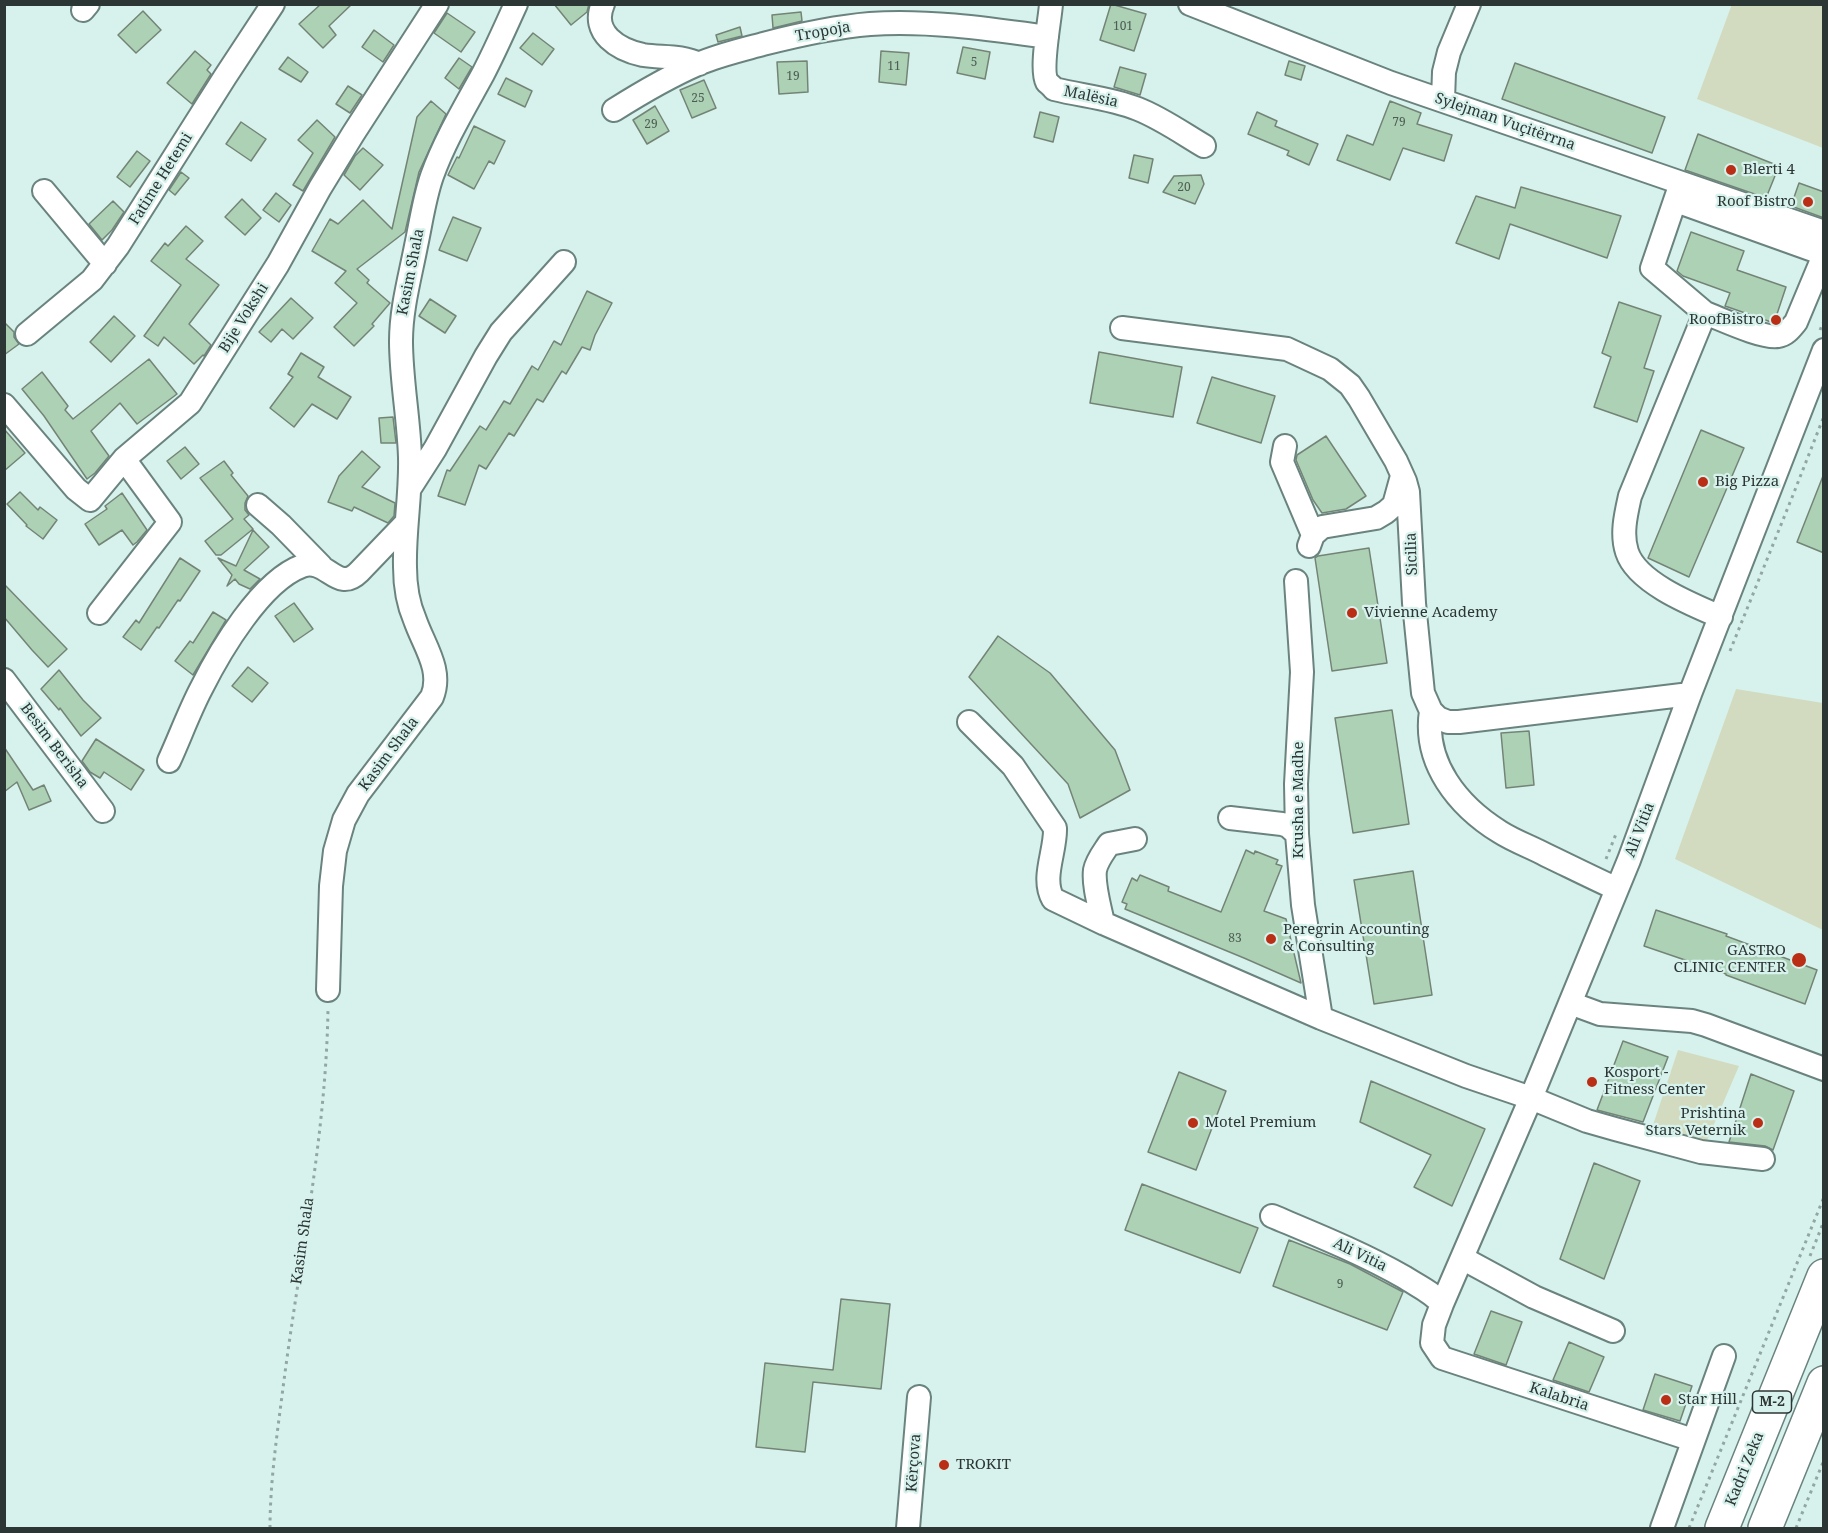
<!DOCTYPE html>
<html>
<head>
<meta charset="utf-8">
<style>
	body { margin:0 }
	#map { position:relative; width:1828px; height:1533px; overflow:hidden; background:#d7f2ec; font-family:"Noto Serif",serif }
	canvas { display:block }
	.frame { position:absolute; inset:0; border:6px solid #2c3634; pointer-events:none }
</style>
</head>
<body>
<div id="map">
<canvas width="1828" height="1533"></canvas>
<div class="frame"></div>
</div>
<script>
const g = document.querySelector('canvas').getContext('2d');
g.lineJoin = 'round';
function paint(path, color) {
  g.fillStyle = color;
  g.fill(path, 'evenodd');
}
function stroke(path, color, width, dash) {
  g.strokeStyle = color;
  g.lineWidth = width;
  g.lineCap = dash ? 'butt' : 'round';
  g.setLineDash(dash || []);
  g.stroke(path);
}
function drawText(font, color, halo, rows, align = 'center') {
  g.font = font + ' "Noto Serif",serif';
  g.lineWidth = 4.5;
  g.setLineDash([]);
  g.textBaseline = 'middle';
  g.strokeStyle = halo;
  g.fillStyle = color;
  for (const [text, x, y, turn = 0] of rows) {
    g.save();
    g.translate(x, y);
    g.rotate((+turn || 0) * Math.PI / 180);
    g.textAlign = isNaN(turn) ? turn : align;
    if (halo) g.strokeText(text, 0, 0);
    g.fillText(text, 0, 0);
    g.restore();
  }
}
paint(new Path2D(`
	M 1732,4 L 1823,5 L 1823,148 L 1697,99 Z
	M 1736,689 L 1823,703 L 1823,930 L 1675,859 Z
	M 1678,1050 L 1739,1066 L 1706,1143 L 1649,1137 Z`), '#d2dbc0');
const building = new Path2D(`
	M 321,4 L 352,4 L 329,26 L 336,35 L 323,48 L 299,24 Z
	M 554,4 L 589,4 L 587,12 L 571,25 Z
	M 1111,4 L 1146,14 L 1134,51 L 1100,40 Z
	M 143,11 L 161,30 L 136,53 L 118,35 Z
	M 801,12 L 802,21 L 773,28 L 772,15 Z
	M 447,13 L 475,32 L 461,52 L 434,33 Z
	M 740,27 L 742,36 L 718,42 L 716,35 Z
	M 374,30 L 394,45 L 383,62 L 362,47 Z
	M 533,33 L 554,49 L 542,65 L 520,48 Z
	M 963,47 L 990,52 L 985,79 L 957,73 Z
	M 195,51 L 211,65 L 207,70 L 211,74 L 192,104 L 167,83 Z
	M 881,51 L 909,53 L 906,85 L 879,82 Z
	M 288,57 L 308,72 L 301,82 L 279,69 Z
	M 459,58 L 472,67 L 459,89 L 445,78 Z
	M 807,61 L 808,92 L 779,94 L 777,62 Z
	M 1289,61 L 1305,66 L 1301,80 L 1285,75 Z
	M 1515,63 L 1665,117 L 1652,153 L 1502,99 Z
	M 1120,67 L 1146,74 L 1140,95 L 1114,87 Z
	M 506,78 L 532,91 L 525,107 L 498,94 Z
	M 704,80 L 716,108 L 692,118 L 680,90 Z
	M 348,86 L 362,95 L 350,113 L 336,104 Z
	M 431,101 L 446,114 L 419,172 L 405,232 L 357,269 L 369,280 L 367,283 L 390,303 L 372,324 L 374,326 L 354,346 L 334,327 L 357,303 L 335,283 L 346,271 L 312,251 L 330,219 L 338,224 L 363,200 L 392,229 L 417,117 Z
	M 1390,101 L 1421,113 L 1417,124 L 1452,135 L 1444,161 L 1403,148 L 1390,180 L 1337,160 L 1347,135 L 1373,145 Z
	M 655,106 L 669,131 L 647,144 L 633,120 Z
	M 1040,112 L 1059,117 L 1053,142 L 1034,137 Z
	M 1257,112 L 1277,121 L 1275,126 L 1318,144 L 1309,165 L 1287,155 L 1289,151 L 1248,134 Z
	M 317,120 L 335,137 L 303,191 L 293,185 L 313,153 L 298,140 Z
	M 241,122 L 266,139 L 251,161 L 226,144 Z
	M 474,126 L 505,141 L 494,164 L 489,161 L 474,189 L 448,175 L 457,157 L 459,158 Z
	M 1698,134 L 1779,166 L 1766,198 L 1685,170 Z
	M 363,148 L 383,165 L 360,190 L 344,175 L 355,156 Z
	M 137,151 L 150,161 L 130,187 L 117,177 Z
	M 1134,155 L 1153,159 L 1148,183 L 1129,178 Z
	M 181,172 L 189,178 L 175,195 L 169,190 Z
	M 1201,175 L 1204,184 L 1195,204 L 1163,192 L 1174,176 Z
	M 1799,183 L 1824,192 L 1824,218 L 1791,206 Z
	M 1521,187 L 1621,216 L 1607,258 L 1510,224 L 1499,259 L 1456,243 L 1476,196 L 1515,208 Z
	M 276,193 L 291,205 L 279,222 L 263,210 Z
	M 242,199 L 261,218 L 245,235 L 225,217 Z
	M 113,201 L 124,212 L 112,230 L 102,240 L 89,224 Z
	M 453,217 L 481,228 L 467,261 L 439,250 Z
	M 186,226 L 203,241 L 186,259 L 219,285 L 189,324 L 211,345 L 204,356 L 203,355 L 194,364 L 164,337 L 158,346 L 144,336 L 181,285 L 151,261 L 165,243 L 168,246 Z
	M 1691,232 L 1744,251 L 1737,270 L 1786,287 L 1774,323 L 1725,306 L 1730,293 L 1683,276 L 1677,271 Z
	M 587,291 L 612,303 L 595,335 L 590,350 L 582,347 L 566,374 L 562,371 L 543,402 L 537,399 L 514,436 L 509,433 L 486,469 L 479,465 L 465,505 L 438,496 L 447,470 L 450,471 L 480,426 L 486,430 L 504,401 L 510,404 L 532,366 L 538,370 L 554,341 L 561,345 Z
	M 291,298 L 313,318 L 293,339 L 282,329 L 271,342 L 259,332 Z
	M 430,299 L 456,316 L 445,333 L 419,316 Z
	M 1619,302 L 1661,316 L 1644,368 L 1654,371 L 1637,422 L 1594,407 L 1611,357 L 1602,353 Z
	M 114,316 L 135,336 L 111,362 L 90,342 Z
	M 4,322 L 14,332 L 14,337 L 19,344 L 4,355 Z
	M 1099,352 L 1182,367 L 1173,417 L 1090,403 Z
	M 301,353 L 324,367 L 318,377 L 351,397 L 337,419 L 312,404 L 294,427 L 270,408 L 293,377 L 288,374 Z
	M 149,359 L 177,394 L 137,424 L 120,403 L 91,431 L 109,456 L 95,473 L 87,479 L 44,416 L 22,389 L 42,372 L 68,406 L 65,410 L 73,419 Z
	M 1212,377 L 1275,396 L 1261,443 L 1197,423 Z
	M 393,417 L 396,443 L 381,443 L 379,418 Z
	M 4,429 L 25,453 L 4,471 Z
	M 1701,430 L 1744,448 L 1689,577 L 1648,558 Z
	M 1326,436 L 1366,496 L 1346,509 L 1322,513 L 1313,500 L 1296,460 L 1297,455 Z
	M 185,447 L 199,464 L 181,479 L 167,461 Z
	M 362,451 L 380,467 L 362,487 L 395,503 L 394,516 L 388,523 L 354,507 L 352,511 L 328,502 L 339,476 Z
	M 224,461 L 233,473 L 231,475 L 248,496 L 245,503 L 245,510 L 249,515 L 244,519 L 253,529 L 221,555 L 216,555 L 205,541 L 233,519 L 200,478 Z
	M 1823,476 L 1824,476 L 1824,553 L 1797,542 Z
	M 20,492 L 38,510 L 40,507 L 57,520 L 43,539 L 26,526 L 27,525 L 7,504 Z
	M 122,493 L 147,530 L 137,542 L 133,545 L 122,530 L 99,545 L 85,524 L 107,509 L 105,506 Z
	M 253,530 L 269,547 L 244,570 L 260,579 L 250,589 L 239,584 L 235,579 L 227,586 L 232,575 L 218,558 L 236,566 Z
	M 1369,548 L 1387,663 L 1332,671 L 1315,558 L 1318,556 Z
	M 180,558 L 200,571 L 180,601 L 178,600 L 159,628 L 157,627 L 141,650 L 123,637 L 136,620 L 139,623 Z
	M 4,584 L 67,649 L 48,667 L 32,650 L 4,617 Z
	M 294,603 L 313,629 L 294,642 L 275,616 Z
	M 213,612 L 226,620 L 193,675 L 175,661 L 190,641 L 193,643 Z
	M 998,636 L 1050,673 L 1115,750 L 1130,790 L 1080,818 L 1068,784 L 969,677 Z
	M 248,667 L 268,683 L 252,702 L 232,686 Z
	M 59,670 L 83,700 L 101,718 L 81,736 L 60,708 L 59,710 L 41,689 Z
	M 1392,710 L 1409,824 L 1353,833 L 1335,718 Z
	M 1529,731 L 1534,785 L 1506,788 L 1501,733 Z
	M 96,739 L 144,770 L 131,790 L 104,772 L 100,778 L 90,772 L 82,761 Z
	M 4,747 L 33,790 L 44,785 L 51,801 L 29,810 L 17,782 L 4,792 Z
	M 1246,850 L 1254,854 L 1255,851 L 1278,860 L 1276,864 L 1282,866 L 1264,911 L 1286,919 L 1301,983 L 1244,958 L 1125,909 L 1127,904 L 1122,902 L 1132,878 L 1137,881 L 1140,875 L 1169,887 L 1168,891 L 1221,912 Z
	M 1413,871 L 1432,995 L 1374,1004 L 1354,880 Z
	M 1656,910 L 1727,934 L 1726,936 L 1817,970 L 1805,1004 L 1726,975 L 1726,974 L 1644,946 Z
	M 1623,1041 L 1668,1057 L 1643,1122 L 1597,1110 Z
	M 1179,1072 L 1226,1091 L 1196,1170 L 1148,1152 Z
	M 1751,1074 L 1794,1091 L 1773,1150 L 1765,1146 L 1729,1142 Z
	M 1371,1081 L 1485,1129 L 1452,1206 L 1414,1187 L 1431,1155 L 1360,1122 Z
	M 1594,1163 L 1640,1181 L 1604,1279 L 1560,1259 Z
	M 1142,1184 L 1258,1228 L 1240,1273 L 1125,1230 Z
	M 1289,1240 L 1350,1264 L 1403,1292 L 1387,1330 L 1273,1286 Z
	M 841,1299 L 890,1304 L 881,1389 L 813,1382 L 805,1452 L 756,1447 L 765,1363 L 833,1370 Z
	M 1491,1311 L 1522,1322 L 1506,1365 L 1474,1354 Z
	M 1569,1342 L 1604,1357 L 1589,1392 L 1553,1380 Z
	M 1655,1374 L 1692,1386 L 1680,1421 L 1643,1410 Z`);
paint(building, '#add1b5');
stroke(building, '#738477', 1.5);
const minor = new Path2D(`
	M 603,4 C 590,33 619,50 643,55 C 662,58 681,55 699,64
	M 1051,4 C 1050,20 1040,69 1047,82 C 1048,83 1054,88 1054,89 C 1082,96 1111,98 1138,109 C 1161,118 1182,133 1204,146
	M 1190,4 L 1391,83 L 1824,232
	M 83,10 L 88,4
	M 1443,100 L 1444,72 L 1449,52 L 1469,4
	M 614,110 C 641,93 668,77 698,64 C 719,55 741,50 763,44 C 798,35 834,27 870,24 C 929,20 989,29 1047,37
	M 1681,183 L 1652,268 L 1705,313 L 1630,496 C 1626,514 1621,534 1627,552 C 1637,583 1693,605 1721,617
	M 44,191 L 105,264
	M 1676,201 L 1824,254
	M 1705,313 C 1721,319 1763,339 1778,336 C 1786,335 1791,328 1796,322 L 1824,255
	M 1122,328 L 1287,349 L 1330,369 L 1350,385 L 1359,398 L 1396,461 L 1405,481 L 1408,492 L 1414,603 L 1423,693 L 1431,711 L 1438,718 L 1448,722 L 1459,722 L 1690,694
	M 27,334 L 92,280 L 118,246 L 225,77 L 273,4
	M 4,405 L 76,489 L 90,500 L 124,459 L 190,403 L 278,264 L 320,188 L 353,134 L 437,4
	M 1285,446 L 1282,462 L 1313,535
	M 410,488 L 435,449 L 486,356 L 501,332 L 564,262
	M 258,505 L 281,525 L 321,566
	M 1309,546 L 1313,535 L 1322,527 L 1376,518 L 1386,512 L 1394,505 L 1402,476
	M 1296,581 L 1302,672 L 1296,784 L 1297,834 L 1303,905 L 1321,1018
	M 99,613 L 170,522 L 124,459
	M 4,680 L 103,811
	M 1431,711 C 1423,763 1458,806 1500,832 C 1514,841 1531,847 1546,855 C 1569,866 1593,878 1617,889
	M 969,722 L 1013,766 L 1055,828 C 1056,851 1041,878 1053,899 L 1103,923 L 1321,1018 L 1466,1076 L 1531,1098 L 1587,1121 L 1615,1129 L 1701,1152 L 1763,1159
	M 169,761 C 180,737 189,712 201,689 C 220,651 261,581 302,566 C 327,557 337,594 359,572 L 406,523
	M 1230,818 L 1282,824 L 1288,826 L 1297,834
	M 1103,923 C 1100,908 1093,885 1095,870 C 1097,860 1104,852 1109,844 L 1135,839
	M 328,990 L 331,886 L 335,851 L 344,820 L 358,794 L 432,697 C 443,670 424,646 415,620 C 408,604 405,585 405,567 C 404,531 411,495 410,458 C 409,419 401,380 401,341 C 401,309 410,277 416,246 C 421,223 424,199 432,176 C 445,140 465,107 483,74 C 495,51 505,28 516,4
	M 1570,1003 L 1600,1014 L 1692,1021 L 1706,1025 L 1824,1069
	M 1272,1216 C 1317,1235 1362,1253 1404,1277 C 1418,1286 1432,1292 1442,1304
	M 1462,1258 L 1534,1297 L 1613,1331
	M 1693,1440 L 1442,1358 L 1432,1343 L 1434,1325 L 1442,1304 L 1531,1098 L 1629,860 L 1690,694 L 1824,350
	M 908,1528 L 919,1397
	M 1662,1528 L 1724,1356`);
const highway = new Path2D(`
	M 1722,1528 L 1824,1276
	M 1765,1528 L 1824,1383`);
stroke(minor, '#6a837e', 26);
stroke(highway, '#6a837e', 36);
stroke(new Path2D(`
	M 1820,330 L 1824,321
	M 1730,651 L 1793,495 L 1824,416
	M 1606,859 L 1616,834
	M 1810,1256 L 1824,1221
	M 270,1528 C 270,1482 277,1435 283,1388 C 299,1262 326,1136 328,1009
	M 1689,1528 L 1824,1197
	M 1796,1528 L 1824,1460`), '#92a6a2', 3, [3, 4.5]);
stroke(minor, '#fff', 22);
stroke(highway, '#fff', 33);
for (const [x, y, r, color] of [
	[1731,170,6,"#ba2e16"],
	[1808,202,6,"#ba2e16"],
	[1776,320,6,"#ba2e16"],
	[1703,482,6,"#ba2e16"],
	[1352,613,6,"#ba2e16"],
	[1271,939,6,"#ba2e16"],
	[1799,960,8,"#ba2e16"],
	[1592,1082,6,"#ba2e16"],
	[1193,1123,6,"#ba2e16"],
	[1758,1123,6,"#ba2e16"],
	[1666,1400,6,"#ba2e16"],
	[944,1465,6,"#ba2e16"]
]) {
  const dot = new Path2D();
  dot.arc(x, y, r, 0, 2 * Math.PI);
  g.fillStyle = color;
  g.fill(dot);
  stroke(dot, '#d7f2ec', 2);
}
drawText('12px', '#4c5d54', null, [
	["101",1123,27],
	["5",974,63],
	["11",894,67],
	["19",793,77],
	["25",698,99],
	["79",1399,123],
	["29",651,125],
	["20",1184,188],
	["83",1235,939],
	["9",1340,1285]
]);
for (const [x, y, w] of [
	[1772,1402,39]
]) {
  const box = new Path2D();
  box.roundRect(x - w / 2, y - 11, w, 22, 4.5);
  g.fillStyle = '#d7f2ec';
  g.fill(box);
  stroke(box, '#2c3634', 1.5);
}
drawText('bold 14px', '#2c3634', null, [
	["M-2",1772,1402]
]);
drawText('15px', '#2c3634', '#d7f2ec', [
	["Tropoja",823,32,-10],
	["Malësia",1091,97,12],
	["Sylejman Vuçitërrna",1505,122,19],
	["Fatime Hetemi",161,179,-58],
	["Kasim Shala",411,272,-79],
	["Bije Vokshi",244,318,-58],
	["Sicilia",1412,554,-92],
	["Besim Berisha",54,746,53],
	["Kasim Shala",389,754,-53],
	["Krusha e Madhe",1299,800,-90],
	["Ali Vitia",1640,830,-69],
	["Kasim Shala",303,1241,-82],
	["Ali Vitia",1360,1255,26],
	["Kalabria",1559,1397,18],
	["Kërçova",914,1463,-86],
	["Kadri Zeka",1745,1469,-68]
]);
drawText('15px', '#2c3634', '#d7f2ec', [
	["Blerti 4",1743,170],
	["Roof Bistro",1796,202,"right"],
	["RoofBistro",1764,320,"right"],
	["Big Pizza",1715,482],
	["Vivienne Academy",1364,613],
	["Peregrin Accounting",1283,930],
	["& Consulting",1283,947],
	["GASTRO",1786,951,"right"],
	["CLINIC CENTER",1786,968,"right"],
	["Kosport -",1604,1073],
	["Fitness Center",1604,1090],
	["Prishtina",1746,1114,"right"],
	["Stars Veternik",1746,1131,"right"],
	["Motel Premium",1205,1123],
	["Star Hill",1678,1400],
	["TROKIT",956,1465]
], 'left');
</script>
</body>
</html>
